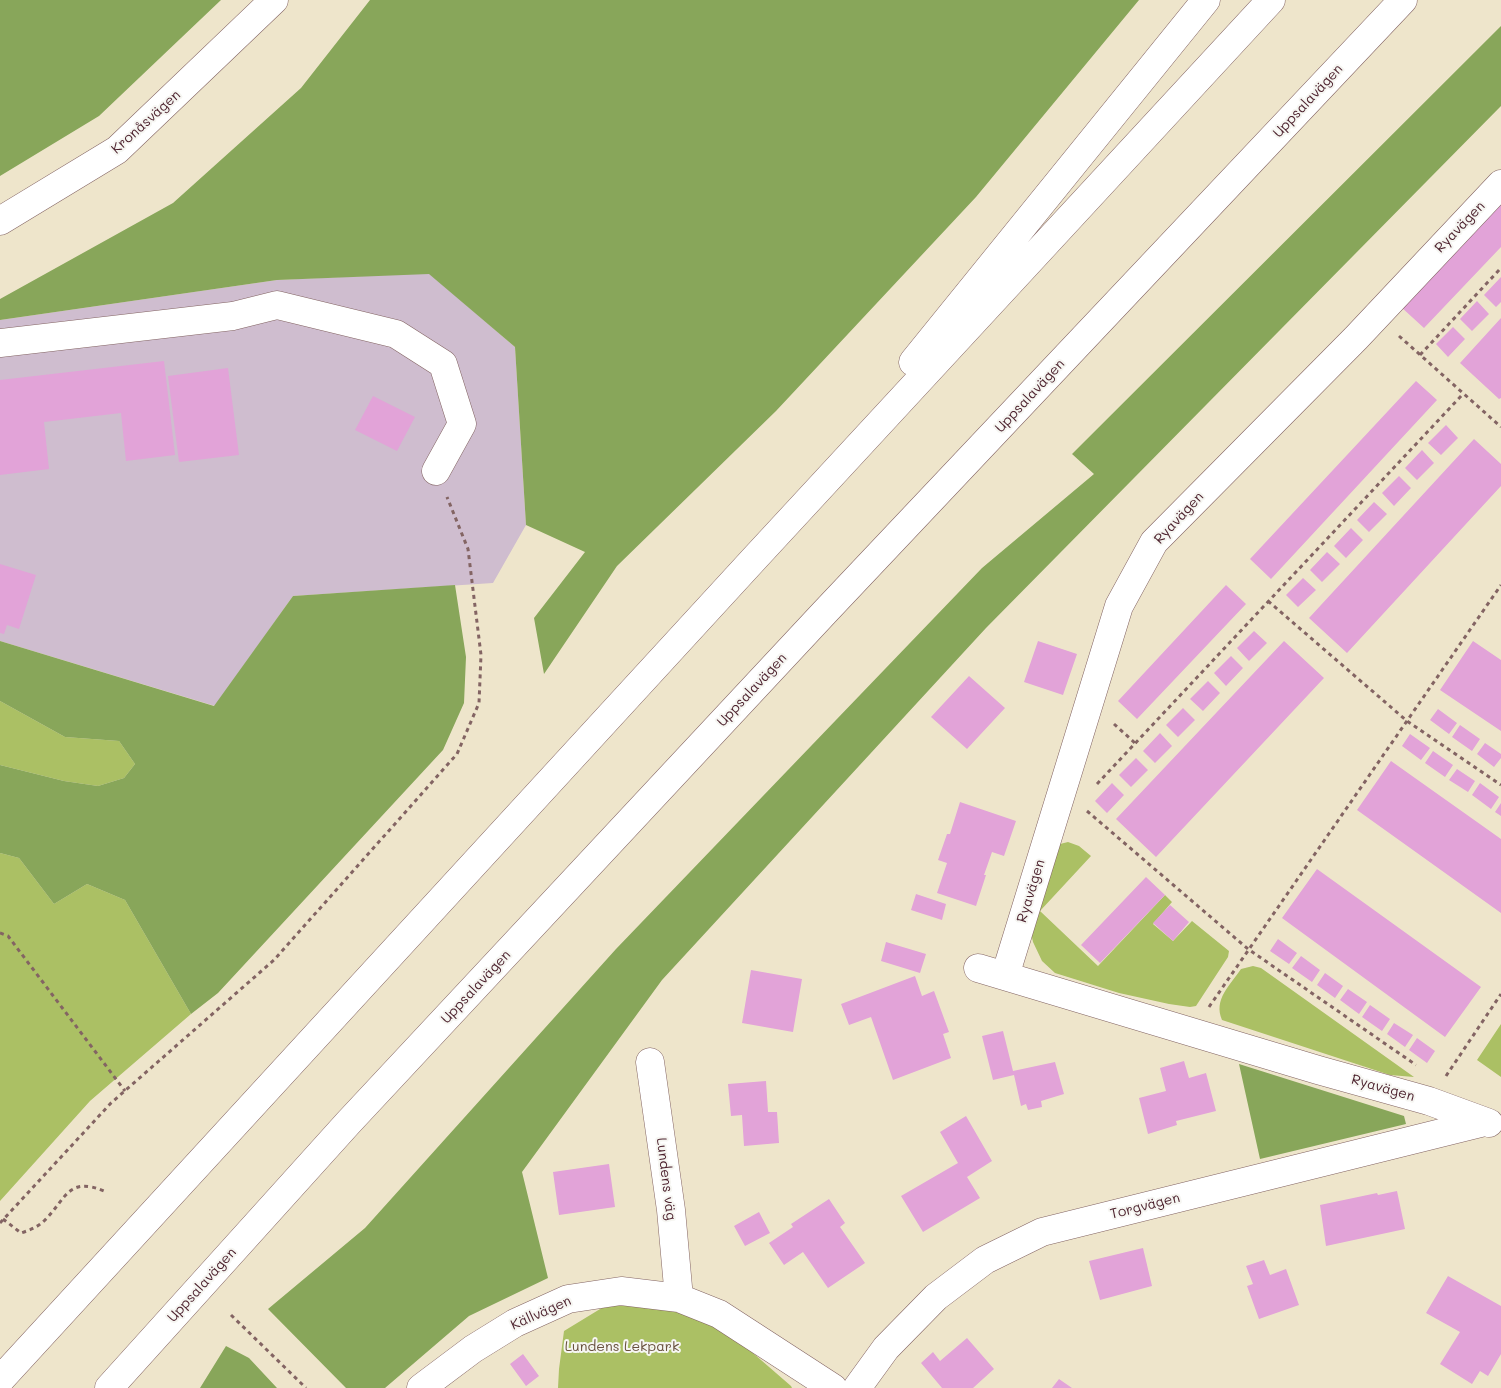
<!DOCTYPE html>
<html>
<head>
<meta charset="utf-8">
<style>
	body { margin:0 }
	canvas { display:block; background:#eee5cb }
</style>
</head>
<body>
<canvas width="1501" height="1388"></canvas>
<script>
const g = document.querySelector('canvas').getContext('2d');
g.lineJoin = 'round';
function paint(path, color) {
  g.fillStyle = color;
  g.fill(path, 'evenodd');
}
function stroke(path, color, width, dash) {
  g.strokeStyle = color;
  g.lineWidth = width;
  g.lineCap = dash ? 'butt' : 'round';
  g.setLineDash(dash || []);
  g.stroke(path);
}
function drawText(font, color, halo, rows, align = 'center') {
  g.font = font + ' Mali,sans-serif';
  g.lineWidth = 4;
  g.setLineDash([]);
  g.textBaseline = 'middle';
  g.strokeStyle = halo;
  g.fillStyle = color;
  for (const [text, x, y, turn = 0] of rows) {
    g.save();
    g.translate(x, y);
    g.rotate((+turn || 0) * Math.PI / 180);
    g.textAlign = isNaN(turn) ? turn : align;
    if (halo) g.strokeText(text, 0, 0);
    g.fillText(text, 0, 0);
    g.restore();
  }
}
paint(new Path2D(`
	M 429,273 L 515,347 L 526,525 L 493,583 L 293,596 L 215,706 L 0,641 L 0,320 L 277,280 Z`), '#cfbdcf');
paint(new Path2D(`
	M 0,701 L 65,737 L 119,741 L 135,764 L 124,778 L 98,786 L 64,781 L 0,765 Z
	M 1068,842 L 1079,846 L 1091,856 L 1040,911 L 1098,966 L 1165,895 L 1172,902 L 1153,924 L 1173,941 L 1192,921 L 1229,951 L 1228,957 L 1196,1006 L 1190,1007 L 1169,1004 L 1119,993 L 1055,973 L 1042,961 L 1033,942 L 1031,933 L 1054,848 L 1060,844 Z
	M 0,853 L 19,858 L 54,904 L 87,884 L 125,900 L 191,1014 L 90,1101 L 0,1201 Z
	M 1253,966 L 1261,968 L 1414,1077 L 1390,1075 L 1222,1020 C 1213,1000 1230,985 1241,969 Z
	M 1501,1024 L 1501,1077 L 1477,1060 Z
	M 663,1305 L 731,1334 L 791,1386 L 792,1388 L 558,1388 L 559,1369 L 564,1331 L 605,1306 Z`), '#abc064');
paint(new Path2D(`
	M 0,0 L 221,0 L 99,116 L 0,176 Z
	M 370,0 L 1139,0 L 976,197 L 776,411 L 617,566 L 544,674 L 534,618 L 585,552 L 526,525 L 515,347 L 429,274 L 277,280 L 0,320 L 0,299 L 173,203 L 301,88 Z
	M 1501,26 L 1501,106 L 986,628 L 662,980 L 522,1172 L 548,1278 L 469,1316 L 385,1388 L 346,1388 L 268,1309 L 365,1228 L 616,949 L 982,568 L 1094,474 L 1072,454 Z
	M 455,585 L 466,657 L 464,703 L 443,750 L 218,993 L 191,1014 L 125,900 L 87,884 L 54,904 L 19,858 L 0,853 L 0,765 L 64,781 L 98,786 L 124,778 L 135,764 L 119,741 L 65,737 L 0,701 L 0,641 L 214,706 L 293,596 Z
	M 1239,1064 L 1404,1116 L 1406,1124 L 1260,1159 Z
	M 226,1346 L 249,1358 L 277,1388 L 200,1388 Z`), '#88a65a');
paint(new Path2D(`
	M 1501,203 L 1501,247 L 1424,328 L 1401,307 Z
	M 1501,277 L 1501,302 L 1496,307 L 1484,295 Z
	M 1477,301 L 1489,314 L 1472,331 L 1460,319 Z
	M 1501,318 L 1501,398 L 1499,399 L 1460,363 Z
	M 1453,327 L 1465,339 L 1448,357 L 1436,344 Z
	M 164,361 L 175,455 L 126,461 L 121,413 L 44,422 L 49,469 L 0,475 L 0,380 Z
	M 228,368 L 239,455 L 179,462 L 168,376 Z
	M 1416,381 L 1437,400 L 1271,579 L 1250,559 Z
	M 373,396 L 415,417 L 397,451 L 355,430 Z
	M 1446,425 L 1458,438 L 1441,455 L 1428,443 Z
	M 1474,439 L 1501,464 L 1501,486 L 1347,653 L 1309,618 Z
	M 1422,450 L 1434,463 L 1417,480 L 1405,468 Z
	M 1399,476 L 1411,488 L 1394,506 L 1382,493 Z
	M 1374,502 L 1387,514 L 1369,532 L 1357,520 Z
	M 1351,528 L 1363,540 L 1346,558 L 1334,546 Z
	M 1327,552 L 1340,564 L 1322,582 L 1310,570 Z
	M 0,564 L 36,575 L 19,629 L 7,625 L 4,634 L 0,633 Z
	M 1303,578 L 1316,590 L 1298,607 L 1286,595 Z
	M 1226,585 L 1246,604 L 1137,719 L 1118,701 Z
	M 1254,631 L 1267,643 L 1249,661 L 1237,648 Z
	M 1038,641 L 1077,654 L 1063,695 L 1024,682 Z
	M 1284,641 L 1324,678 L 1156,857 L 1116,819 Z
	M 1473,641 L 1501,660 L 1501,731 L 1440,690 Z
	M 1231,656 L 1243,668 L 1226,686 L 1214,673 Z
	M 969,676 L 1005,708 L 967,749 L 931,717 Z
	M 1208,681 L 1220,693 L 1203,711 L 1190,699 Z
	M 1183,708 L 1195,720 L 1178,737 L 1166,725 Z
	M 1438,709 L 1457,723 L 1449,734 L 1430,720 Z
	M 1460,725 L 1480,739 L 1472,751 L 1452,737 Z
	M 1160,733 L 1172,746 L 1155,763 L 1143,751 Z
	M 1410,734 L 1430,748 L 1421,760 L 1402,746 Z
	M 1485,743 L 1501,754 L 1501,758 L 1494,767 L 1477,754 Z
	M 1433,751 L 1453,765 L 1445,777 L 1425,763 Z
	M 1136,758 L 1148,770 L 1131,787 L 1119,775 Z
	M 1391,761 L 1501,839 L 1501,913 L 1357,810 Z
	M 1457,769 L 1475,781 L 1468,792 L 1449,780 Z
	M 1112,783 L 1124,795 L 1107,813 L 1095,801 Z
	M 1480,783 L 1499,797 L 1491,809 L 1472,795 Z
	M 960,802 L 1016,821 L 1004,856 L 992,852 L 984,875 L 986,875 L 976,906 L 937,893 L 947,863 L 938,860 L 947,834 L 950,834 Z
	M 1501,803 L 1501,816 L 1495,812 Z
	M 1317,869 L 1481,987 L 1445,1037 L 1282,918 Z
	M 1146,877 L 1165,895 L 1100,963 L 1081,945 Z
	M 916,894 L 946,904 L 942,920 L 911,910 Z
	M 1170,905 L 1189,922 L 1173,941 L 1153,923 Z
	M 1278,939 L 1297,953 L 1289,964 L 1270,951 Z
	M 886,942 L 926,954 L 920,973 L 881,961 Z
	M 1301,956 L 1320,970 L 1312,982 L 1292,968 Z
	M 751,970 L 802,979 L 793,1032 L 742,1023 Z
	M 1325,973 L 1343,986 L 1335,998 L 1317,985 Z
	M 915,976 L 922,996 L 934,991 L 949,1032 L 943,1034 L 951,1058 L 893,1080 L 871,1017 L 849,1025 L 841,1004 Z
	M 1348,989 L 1367,1002 L 1359,1014 L 1340,1000 Z
	M 1370,1005 L 1390,1019 L 1382,1031 L 1362,1017 Z
	M 1394,1023 L 1413,1035 L 1405,1047 L 1387,1034 Z
	M 1003,1031 L 1013,1071 L 1055,1062 L 1064,1094 L 1041,1101 L 1042,1107 L 1028,1110 L 1026,1104 L 1021,1106 L 1014,1075 L 993,1080 L 982,1036 Z
	M 1417,1038 L 1435,1051 L 1427,1063 L 1409,1050 Z
	M 1184,1061 L 1189,1078 L 1206,1073 L 1216,1111 L 1176,1121 L 1177,1125 L 1148,1134 L 1139,1098 L 1166,1091 L 1160,1068 Z
	M 766,1081 L 768,1112 L 777,1112 L 779,1143 L 744,1146 L 742,1115 L 731,1116 L 728,1084 Z
	M 966,1116 L 992,1161 L 967,1177 L 980,1198 L 923,1232 L 901,1196 L 958,1163 L 940,1132 Z
	M 609,1164 L 615,1207 L 559,1215 L 553,1172 Z
	M 1397,1191 L 1405,1229 L 1326,1246 L 1320,1205 L 1377,1193 L 1378,1195 Z
	M 829,1199 L 845,1223 L 840,1227 L 865,1263 L 828,1288 L 803,1252 L 784,1265 L 769,1243 L 793,1227 L 791,1224 Z
	M 759,1212 L 770,1233 L 745,1246 L 734,1226 Z
	M 1143,1248 L 1152,1286 L 1100,1300 L 1089,1261 Z
	M 1264,1260 L 1270,1275 L 1286,1269 L 1299,1305 L 1259,1319 L 1247,1286 L 1253,1284 L 1246,1266 Z
	M 1448,1276 L 1501,1306 L 1501,1354 L 1488,1376 L 1480,1371 L 1472,1384 L 1440,1364 L 1460,1332 L 1426,1313 Z
	M 967,1338 L 994,1369 L 973,1388 L 942,1388 L 921,1363 L 933,1352 L 940,1361 Z
	M 523,1354 L 539,1376 L 526,1386 L 510,1364 Z
	M 1059,1379 L 1072,1388 L 1052,1388 Z`), '#e2a3d8');
const minor = new Path2D(`
	M 0,221 L 117,150 L 274,0
	M 0,343 L 233,316 L 277,305 L 396,334 L 443,364 L 462,424 L 436,471
	M 978,968 L 1318,1070 L 1429,1101 L 1489,1123
	M 1005,976 L 1119,606 L 1154,542 L 1356,338 L 1501,184
	M 650,1062 L 671,1210 L 679,1298
	M 421,1388 L 473,1349 L 515,1323 L 568,1299 L 621,1291 L 679,1298 L 719,1314 L 833,1388
	M 857,1388 L 886,1348 L 936,1297 L 985,1260 L 1042,1232 L 1485,1122`);
const highway = new Path2D(`
	M 913,362 L 1206,0
	M 0,1380 L 754,559 L 1271,0
	M 109,1388 L 348,1123 L 824,613 L 1403,0`);
stroke(minor, '#836463', 29);
stroke(highway, '#836463', 29);
stroke(new Path2D(`
	M 1399,336 L 1501,427
	M 1420,355 L 1501,268
	M 1268,601 L 1407,721 L 1501,785
	M 1114,724 L 1135,743
	M 1097,784 L 1463,394
	M 1087,811 L 1248,949 L 1416,1065
	M 0,933 L 8,936 L 125,1091
	M 1209,1007 L 1501,585
	M 1446,1076 L 1501,994
	M 3,1219 L 21,1233 C 30,1230 38,1227 45,1220 C 66,1199 68,1176 104,1191
	M 0,1223 L 111,1103 L 274,960 L 457,754 L 479,703 L 481,655 L 468,549 L 447,497
	M 231,1315 L 306,1388`), '#836463', 3, [4, 4]);
stroke(minor, '#fff', 28);
stroke(highway, '#fff', 28);
drawText('14px', '#4a1f2b', '#f6f6f2', [
	["Uppsalavägen",1308,101,-47],
	["Kronåsvägen",146,122,-42],
	["Ryavägen",1460,227,-46],
	["Uppsalavägen",1030,396,-47],
	["Ryavägen",1179,518,-47],
	["Uppsalavägen",752,690,-47],
	["Ryavägen",1031,891,-73],
	["Uppsalavägen",476,987,-47],
	["Ryavägen",1383,1088,16],
	["Lundens väg",666,1179,83],
	["Torgvägen",1145,1206,-14],
	["Uppsalavägen",202,1285,-48],
	["Källvägen",541,1313,-24]
]);
drawText('14px', '#674f3c', '#f6f6f2', [
	["Lundens Lekpark",622,1347]
]);
</script>
</body>
</html>
